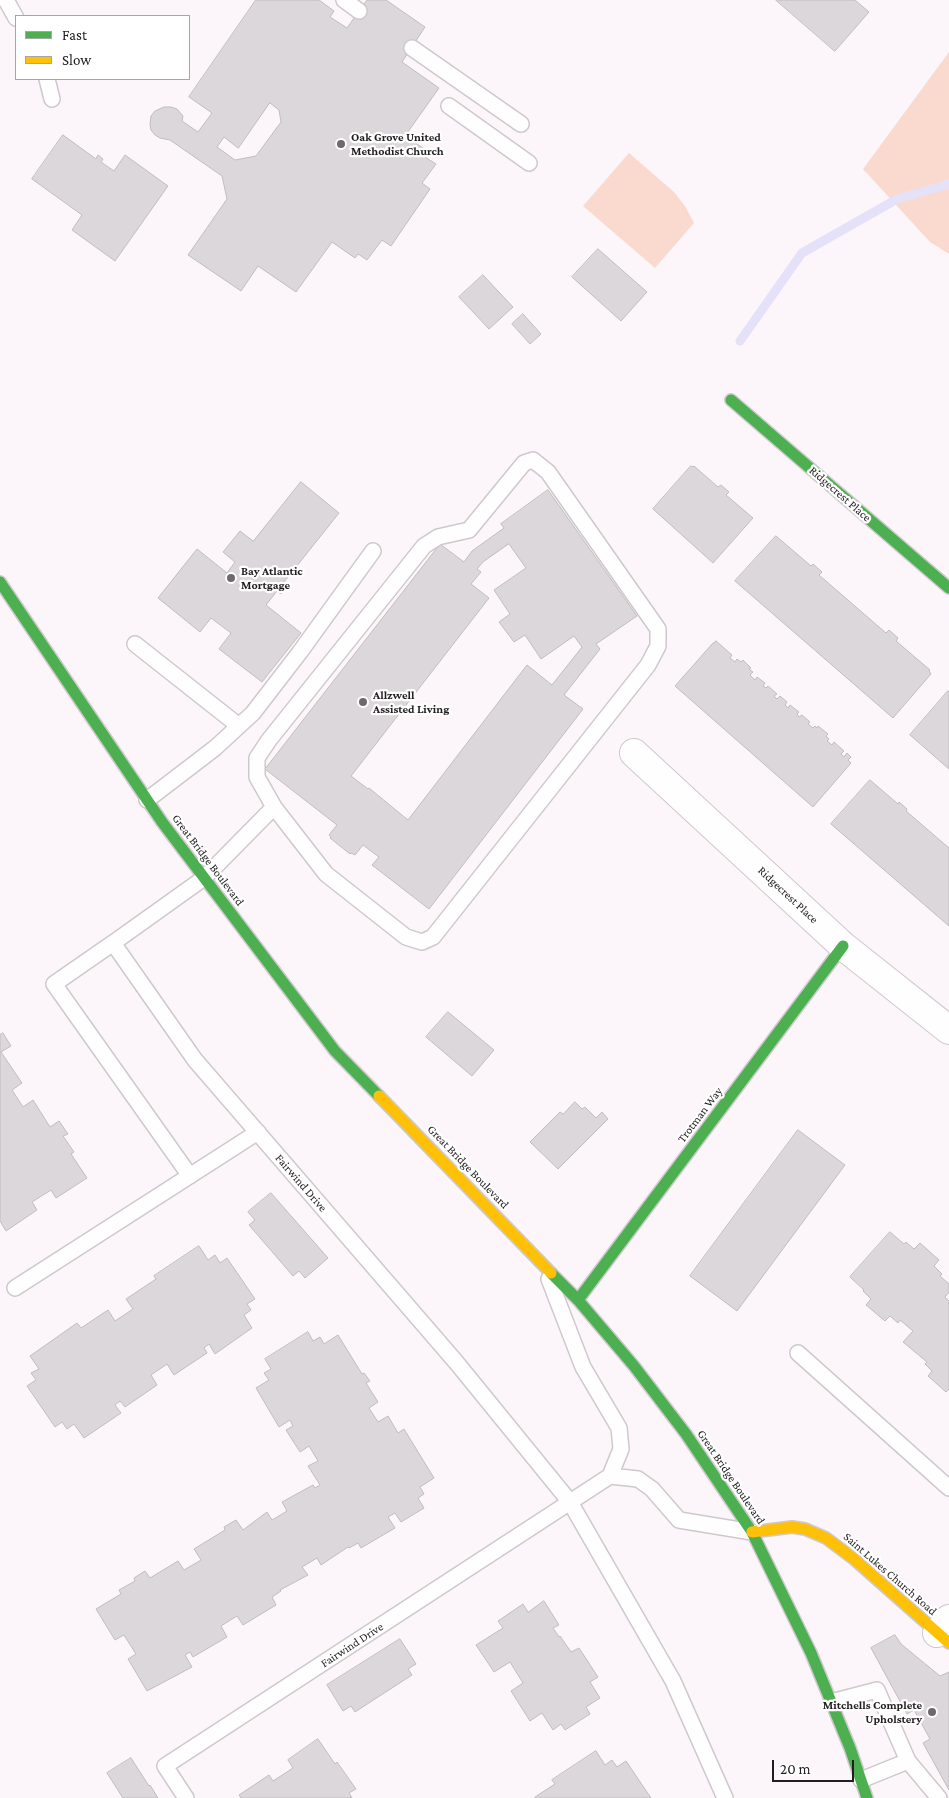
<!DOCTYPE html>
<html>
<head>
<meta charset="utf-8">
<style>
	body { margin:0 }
	#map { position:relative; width:949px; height:1798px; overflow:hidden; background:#fcf5f9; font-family:"Crimson Pro",serif }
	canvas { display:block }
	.legend { position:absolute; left:15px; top:15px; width:175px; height:65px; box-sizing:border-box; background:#fff; border:1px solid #a7a5a6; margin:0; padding:6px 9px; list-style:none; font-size:15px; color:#221e20 }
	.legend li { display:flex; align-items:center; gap:10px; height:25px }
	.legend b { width:25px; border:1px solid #a7a5a6 }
	.scale { position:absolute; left:772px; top:1760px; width:82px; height:22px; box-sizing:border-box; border:2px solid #221e20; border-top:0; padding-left:6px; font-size:15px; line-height:18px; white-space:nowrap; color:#221e20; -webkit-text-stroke:4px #fff; paint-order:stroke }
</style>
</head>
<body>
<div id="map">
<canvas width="949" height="1798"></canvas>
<ul class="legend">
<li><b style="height:6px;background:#4caf50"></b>Fast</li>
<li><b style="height:6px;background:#ffc107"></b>Slow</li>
</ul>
<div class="scale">20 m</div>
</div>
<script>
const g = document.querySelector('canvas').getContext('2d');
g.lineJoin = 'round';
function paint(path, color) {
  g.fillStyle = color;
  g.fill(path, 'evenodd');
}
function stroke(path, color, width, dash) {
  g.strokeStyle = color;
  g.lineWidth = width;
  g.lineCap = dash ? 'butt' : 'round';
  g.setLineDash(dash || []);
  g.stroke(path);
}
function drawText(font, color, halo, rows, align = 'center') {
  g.font = font + ' "Crimson Pro",serif';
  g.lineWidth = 4.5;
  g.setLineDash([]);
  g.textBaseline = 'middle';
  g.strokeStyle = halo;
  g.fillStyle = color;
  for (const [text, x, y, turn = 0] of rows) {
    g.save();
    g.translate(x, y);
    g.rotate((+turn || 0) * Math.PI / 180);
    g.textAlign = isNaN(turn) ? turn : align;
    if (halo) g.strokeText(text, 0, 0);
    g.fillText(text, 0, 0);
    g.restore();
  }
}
paint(new Path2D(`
	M 949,52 L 949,254 L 930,242 L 863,169 Z
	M 629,153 L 674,192 L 685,206 L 694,223 L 655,268 L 583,206 Z`), '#fadacf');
stroke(new Path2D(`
	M 740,341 L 802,253 L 897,199 L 949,184`), '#e4e1f8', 9);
const building = new Path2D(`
	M 256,0 L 319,0 L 334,11 L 330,17 L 347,28 L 367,0 L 386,0 L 425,27 L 402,62 L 439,88 L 405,136 L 429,152 L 425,157 L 436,164 L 422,183 L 430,189 L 391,246 L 382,240 L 367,260 L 358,254 L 355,258 L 332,242 L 296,292 L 258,266 L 241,291 L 188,255 L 227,199 L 222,176 L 170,140 L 160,138 L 155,135 L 151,130 L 150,125 L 151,116 L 155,111 L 164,107 L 171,107 L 177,109 L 183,116 L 182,121 L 198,132 L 212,113 L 189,97 ZM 270,103 L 279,110 L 281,122 L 256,156 L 235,160 L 217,147 L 224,137 L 238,148 Z
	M 776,0 L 855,0 L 869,12 L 835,51 Z
	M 63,135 L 96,159 L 98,155 L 103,159 L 101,162 L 114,171 L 125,155 L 168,186 L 115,261 L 72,230 L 82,215 L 32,179 Z
	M 598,249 L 647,292 L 621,321 L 572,277 Z
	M 483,275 L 513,307 L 489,329 L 459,297 Z
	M 523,314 L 541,334 L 530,344 L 512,324 Z
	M 691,466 L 693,467 L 694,466 L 718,487 L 721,485 L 729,492 L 726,495 L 753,518 L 713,563 L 653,509 Z
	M 301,482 L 339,513 L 284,582 L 287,585 L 281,594 L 277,591 L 266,605 L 301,633 L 262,682 L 219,649 L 231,633 L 211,618 L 200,632 L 158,598 L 197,549 L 227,573 L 235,562 L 223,552 L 240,531 L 253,541 Z
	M 548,490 L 637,616 L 596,644 L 600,649 L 564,695 L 583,709 L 429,909 L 372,865 L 379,857 L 363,845 L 355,855 L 351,853 L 350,854 L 330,838 L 331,837 L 329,835 L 337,825 L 265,769 L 440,544 L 464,562 L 472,551 L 504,528 L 501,524 ZM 509,544 L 526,568 L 494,590 L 510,614 L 499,622 L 514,642 L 525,635 L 541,659 L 574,636 L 582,647 L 552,685 L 527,665 L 408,820 L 369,788 L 368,789 L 351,776 L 489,598 L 471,584 L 481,572 L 477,569 L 483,562 Z
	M 776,536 L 811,566 L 813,564 L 822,572 L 819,575 L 886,633 L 889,630 L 898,638 L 896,641 L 930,670 L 929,671 L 931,674 L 893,718 L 735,581 Z
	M 716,641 L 732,655 L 730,658 L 735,662 L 737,659 L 741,662 L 743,660 L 751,668 L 749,669 L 753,672 L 750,675 L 755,680 L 757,677 L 765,683 L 763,686 L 766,688 L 768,686 L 777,694 L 774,696 L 777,699 L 780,696 L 787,702 L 785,705 L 788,708 L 790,705 L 799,712 L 797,714 L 799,717 L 802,715 L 810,722 L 808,724 L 813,728 L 815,726 L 817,728 L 818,726 L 828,734 L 826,736 L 829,739 L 827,741 L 832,745 L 834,742 L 844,751 L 841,754 L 844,757 L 847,753 L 851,757 L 848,760 L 851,763 L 813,807 L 675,686 L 713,643 L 714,643 Z
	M 948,691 L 949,692 L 949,769 L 910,735 Z
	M 870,780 L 898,804 L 899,802 L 907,809 L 906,811 L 949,848 L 949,926 L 831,824 Z
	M 448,1012 L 494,1050 L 472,1076 L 426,1037 Z
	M 3,1033 L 11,1046 L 1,1052 L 22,1083 L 12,1090 L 23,1107 L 33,1100 L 50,1127 L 59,1121 L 68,1134 L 63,1136 L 74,1152 L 71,1154 L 87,1178 L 56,1198 L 51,1190 L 32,1202 L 37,1210 L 6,1231 L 0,1221 L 0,1035 Z
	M 575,1102 L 582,1109 L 585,1107 L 596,1118 L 602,1112 L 608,1119 L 558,1169 L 530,1142 L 560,1112 L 563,1114 Z
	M 798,1130 L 845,1165 L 737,1311 L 690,1276 Z
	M 271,1193 L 328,1258 L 305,1278 L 299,1271 L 293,1276 L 249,1225 L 255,1220 L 248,1212 Z
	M 890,1232 L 904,1244 L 906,1242 L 914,1249 L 920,1243 L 939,1260 L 934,1266 L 942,1274 L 940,1276 L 949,1284 L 949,1292 L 945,1297 L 949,1301 L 949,1389 L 946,1392 L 928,1376 L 932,1371 L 925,1364 L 927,1362 L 903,1342 L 913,1331 L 900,1320 L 898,1323 L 890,1316 L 885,1321 L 866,1305 L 871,1299 L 863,1291 L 864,1290 L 850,1277 Z
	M 199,1246 L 208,1260 L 215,1255 L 220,1263 L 227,1258 L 255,1299 L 247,1304 L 251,1310 L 244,1315 L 252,1328 L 215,1354 L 209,1344 L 204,1348 L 207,1353 L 174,1375 L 167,1364 L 151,1375 L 157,1385 L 125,1407 L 120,1401 L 115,1405 L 121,1413 L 84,1438 L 74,1424 L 67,1429 L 62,1422 L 55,1427 L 27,1386 L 36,1380 L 31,1373 L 39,1369 L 30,1356 L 77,1323 L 81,1328 L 108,1310 L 115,1321 L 133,1309 L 126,1299 L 156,1279 L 154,1276 Z
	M 308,1332 L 313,1341 L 320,1337 L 324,1344 L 338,1335 L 362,1374 L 364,1373 L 370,1381 L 366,1383 L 378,1402 L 369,1408 L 378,1422 L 388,1416 L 398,1433 L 404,1429 L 434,1478 L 420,1487 L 424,1494 L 418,1498 L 424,1508 L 401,1522 L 395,1513 L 388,1517 L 395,1528 L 361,1548 L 358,1543 L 349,1548 L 348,1547 L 321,1565 L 317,1558 L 302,1567 L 308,1575 L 280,1590 L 281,1591 L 272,1597 L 276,1605 L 243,1625 L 237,1616 L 221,1626 L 227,1637 L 193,1657 L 190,1652 L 185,1655 L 192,1667 L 147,1691 L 128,1659 L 136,1654 L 124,1635 L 115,1640 L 96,1609 L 121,1594 L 119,1590 L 135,1581 L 134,1578 L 145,1571 L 150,1578 L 178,1561 L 184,1570 L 201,1560 L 194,1549 L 225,1530 L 224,1527 L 236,1520 L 243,1530 L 267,1512 L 272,1520 L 287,1511 L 282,1502 L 313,1485 L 315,1488 L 320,1485 L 308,1466 L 318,1461 L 309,1446 L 300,1452 L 286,1430 L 293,1426 L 290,1420 L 279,1427 L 256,1388 L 269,1380 L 264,1373 L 271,1369 L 265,1359 Z
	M 544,1601 L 559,1625 L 553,1628 L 559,1637 L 560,1636 L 571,1652 L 579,1648 L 598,1677 L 590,1682 L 600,1698 L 586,1707 L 590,1714 L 565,1730 L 561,1724 L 553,1730 L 542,1713 L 530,1721 L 511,1691 L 523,1683 L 510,1662 L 494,1672 L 476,1645 L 503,1628 L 498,1621 L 523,1604 L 528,1612 Z
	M 895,1635 L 901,1644 L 940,1676 L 949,1672 L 949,1790 L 923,1743 L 930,1739 L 914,1710 L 907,1714 L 871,1648 Z
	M 400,1639 L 416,1664 L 408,1669 L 412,1675 L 355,1712 L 351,1706 L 343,1711 L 327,1685 Z
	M 318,1739 L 335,1764 L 337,1762 L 356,1789 L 349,1793 L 352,1798 L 241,1798 L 239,1795 L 269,1775 L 273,1781 L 293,1768 L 288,1760 Z
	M 596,1751 L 605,1765 L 612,1760 L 617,1767 L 626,1761 L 651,1798 L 535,1798 L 535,1797 L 555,1784 L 552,1780 Z
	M 131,1758 L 149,1786 L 150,1785 L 158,1798 L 123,1798 L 107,1773 Z`);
paint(building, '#dcd7db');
stroke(building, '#c1bcc0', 1);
const lane = new Path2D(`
	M 6,0 L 16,18
	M 344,0 L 359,11
	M 412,48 L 521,124
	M 47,79 L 52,99
	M 449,106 L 529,163
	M 135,644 L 239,726
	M 147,800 L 215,748 L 253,713 L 300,652 L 373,551
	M 274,807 L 326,874 L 406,937 L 422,942 L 433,937 L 648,665 L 658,646 L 658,629 L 548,472 L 533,460 L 524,463 L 469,530 L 438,537 L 424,546 L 269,740 L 257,758 L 257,777 L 274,807 L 204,878 L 113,943 L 195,1060 L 456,1362 L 570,1502 L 673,1681 L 725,1798
	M 113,943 L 54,984 L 190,1176
	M 549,1279 L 583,1367 L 619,1428 L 621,1449 L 610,1476
	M 15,1288 L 258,1132
	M 798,1353 L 949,1488
	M 610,1476 L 638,1479 L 652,1489 L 679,1520 L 752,1532
	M 831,1702 L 877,1690 L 908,1761 L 861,1780
	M 908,1761 L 939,1798
	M 186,1798 L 165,1766 L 610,1476`);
const street = new Path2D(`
	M 634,753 L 843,946 L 949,1030
	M 937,1633 L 949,1619`);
const fast = new Path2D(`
	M 731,400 L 949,588
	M 0,582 L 162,822 L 335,1051 L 379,1096
	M 551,1273 L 578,1300 L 634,1366 L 686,1434 L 752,1532 L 811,1653 L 850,1748 L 867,1798
	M 578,1300 L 843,946`);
const slow = new Path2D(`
	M 379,1096 L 551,1273
	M 752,1532 L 792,1527 L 805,1529 L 826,1538 L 854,1559 L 949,1643`);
stroke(lane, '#cec9cc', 18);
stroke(street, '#cec9cc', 30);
stroke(fast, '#cec9cc', 14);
stroke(slow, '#cec9cc', 14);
stroke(lane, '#fffefe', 15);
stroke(street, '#fffefe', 28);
stroke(fast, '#4caf50', 11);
stroke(slow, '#ffc107', 11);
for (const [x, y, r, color] of [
	[341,144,5,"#6e696c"],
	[231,578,5,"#6e696c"],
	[363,702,5,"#6e696c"],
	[932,1712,5,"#6e696c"]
]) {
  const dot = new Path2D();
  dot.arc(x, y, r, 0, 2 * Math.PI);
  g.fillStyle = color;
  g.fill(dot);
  stroke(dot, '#fff', 2);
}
drawText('bold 12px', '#221e20', '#fff', [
	["Oak Grove United",351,137],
	["Methodist Church",351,151],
	["Bay Atlantic",241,571],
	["Mortgage",241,585],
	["Allzwell",373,695],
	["Assisted Living",373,709],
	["Mitchells Complete",922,1705,"right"],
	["Upholstery",922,1719,"right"]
], 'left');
drawText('12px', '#221e20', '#fff', [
	["Ridgecrest Place",840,494,41],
	["Great Bridge Boulevard",208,860,53],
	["Ridgecrest Place",788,895,43],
	["Trotman Way",700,1115,-53],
	["Great Bridge Boulevard",468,1167,46],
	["Fairwind Drive",301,1183,49],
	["Great Bridge Boulevard",731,1477,56],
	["Saint Lukes Church Road",890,1574,41],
	["Fairwind Drive",352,1645,-33]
]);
</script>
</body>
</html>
